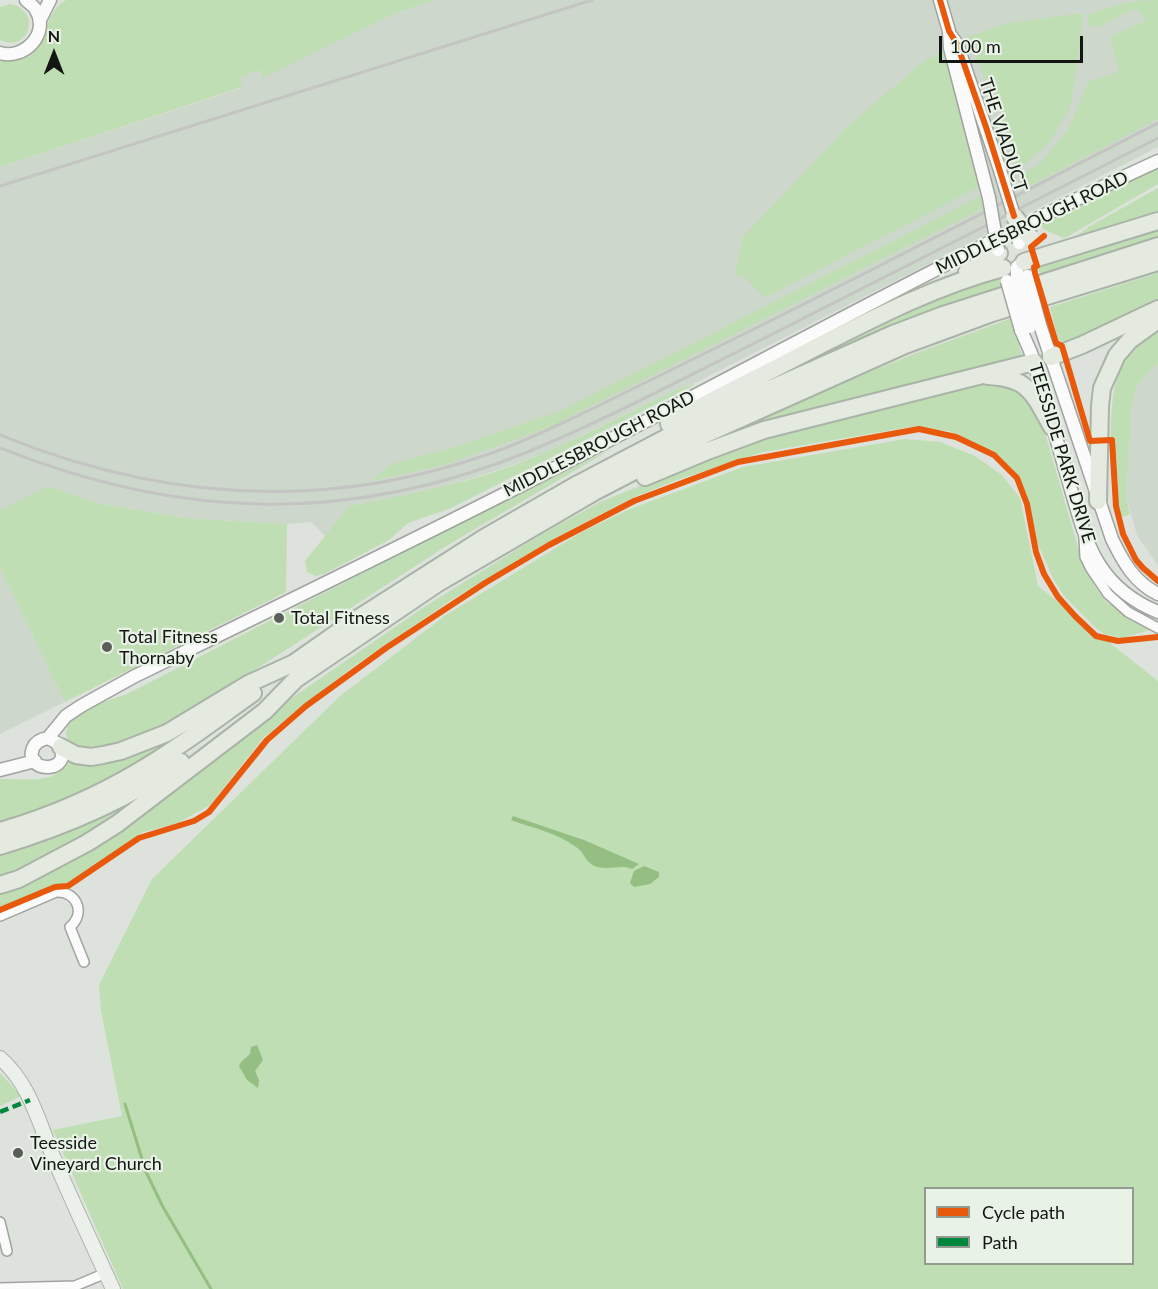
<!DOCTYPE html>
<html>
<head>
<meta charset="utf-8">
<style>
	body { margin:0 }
	#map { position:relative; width:1158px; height:1289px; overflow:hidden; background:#dde2dc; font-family:Lato,sans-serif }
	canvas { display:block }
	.legend { position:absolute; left:924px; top:1187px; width:210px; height:78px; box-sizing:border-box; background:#e9f2e6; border:2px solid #939a91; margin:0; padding:8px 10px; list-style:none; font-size:18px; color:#131612 }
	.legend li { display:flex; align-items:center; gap:12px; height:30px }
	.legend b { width:30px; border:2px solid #939a91 }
	.north { position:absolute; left:24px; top:24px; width:60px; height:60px; -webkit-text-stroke:4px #e9f2e6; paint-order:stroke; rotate:0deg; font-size:16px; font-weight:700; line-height:24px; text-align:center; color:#131612 }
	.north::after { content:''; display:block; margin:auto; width:21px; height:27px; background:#131612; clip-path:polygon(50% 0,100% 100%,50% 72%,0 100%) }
	.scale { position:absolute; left:939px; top:36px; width:144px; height:27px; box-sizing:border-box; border:3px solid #131612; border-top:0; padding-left:8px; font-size:18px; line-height:21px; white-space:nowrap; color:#131612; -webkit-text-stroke:4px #e9f2e6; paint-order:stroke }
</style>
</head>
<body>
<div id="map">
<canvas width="1158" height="1289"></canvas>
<ul class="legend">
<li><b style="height:8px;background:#e8590c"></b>Cycle path</li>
<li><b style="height:8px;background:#00873e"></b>Path</li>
</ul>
<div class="north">N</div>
<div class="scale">100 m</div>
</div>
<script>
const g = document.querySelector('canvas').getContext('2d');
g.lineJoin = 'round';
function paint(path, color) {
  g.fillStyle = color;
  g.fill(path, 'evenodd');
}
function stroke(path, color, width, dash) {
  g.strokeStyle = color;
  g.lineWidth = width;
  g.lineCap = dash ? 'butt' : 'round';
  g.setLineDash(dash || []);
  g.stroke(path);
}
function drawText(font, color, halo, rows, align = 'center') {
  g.font = font + ' Lato,sans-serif';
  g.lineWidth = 4.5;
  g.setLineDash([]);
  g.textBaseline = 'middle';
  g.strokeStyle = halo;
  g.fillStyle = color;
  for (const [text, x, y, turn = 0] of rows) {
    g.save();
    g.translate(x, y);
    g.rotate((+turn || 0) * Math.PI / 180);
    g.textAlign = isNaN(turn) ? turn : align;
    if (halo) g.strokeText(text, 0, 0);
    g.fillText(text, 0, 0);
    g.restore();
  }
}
paint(new Path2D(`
	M 434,0 L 1158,0 L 1158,147 L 695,383 L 678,389 L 551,450 L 507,467 L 431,491 L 350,506 L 325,536 L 311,522 L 287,524 L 186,518 L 97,503 L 48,486 L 0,510 L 0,167 L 242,88 L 239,78 L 260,70 L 262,77 L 394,14 Z
	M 1158,364 L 1158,566 L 1137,535 L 1126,496 L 1132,403 L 1136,388 L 1147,373 Z
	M 0,567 L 65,702 L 0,734 Z`), '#ced7cb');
paint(new Path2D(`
	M 66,0 L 434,0 L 394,14 L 262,78 L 260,70 L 239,78 L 243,87 L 0,167 L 0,60 C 8,59 17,60 24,57 C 51,47 40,15 66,0 Z
	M 1158,0 L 1158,119 L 1024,189 L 1019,177 L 1041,163 L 1069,128 L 1088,82 L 1119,72 L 1110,37 L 1146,20 L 1137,10 L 1131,10 L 1098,27 L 1088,26 L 1088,15 C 1111,5 1133,0 1158,0 Z
	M 10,4 C 43,10 29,54 0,40 L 0,7 Z
	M 1083,13 L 1078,61 L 1070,108 L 1048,144 L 1017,170 L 1006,130 L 968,37 L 1009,23 Z
	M 947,50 L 979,187 L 764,298 L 746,278 L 735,275 L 743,237 L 848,126 L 924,61 Z
	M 1158,168 L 1158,184 L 1067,237 L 1063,238 L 1043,229 L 1041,225 Z
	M 1158,188 L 1158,213 L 1072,239 L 1090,226 Z
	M 981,196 L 984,208 L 550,427 L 444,465 L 371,481 L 391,464 L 452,448 L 562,410 Z
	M 1158,229 L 1158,241 L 1041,277 L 1037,266 Z
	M 999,273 L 1003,289 L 776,378 L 775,375 L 924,303 Z
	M 1158,273 L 1158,304 L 1072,345 L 1058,340 L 1050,307 Z
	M 1012,318 L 1023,361 L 699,445 L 786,406 L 914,354 Z
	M 1158,328 L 1158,364 L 1147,373 L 1136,388 L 1132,403 L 1126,496 L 1130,514 L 1122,517 L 1119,515 L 1117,502 L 1118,478 L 1115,469 L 1115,438 L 1111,437 C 1111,389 1115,357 1158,328 Z
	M 989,382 L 1019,387 L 1039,412 L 1079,551 L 1094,585 L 1107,603 L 1153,629 L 1123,638 L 1104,634 L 1097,629 L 1064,596 L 1053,578 L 1036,540 L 1026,493 L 1016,474 L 995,453 L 949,431 L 910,427 L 763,452 L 677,480 L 634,497 L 553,539 L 453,599 L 357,664 L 306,703 L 263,738 L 210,805 L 178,823 L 143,832 L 69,884 L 53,885 L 0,907 L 0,891 L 33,876 L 427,605 L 539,536 L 600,502 L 751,441 Z
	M 693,384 L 694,385 L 449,509 L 408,523 L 389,540 L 324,574 L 316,576 L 307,572 L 305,561 L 349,506 C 402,496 455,486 506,468 C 565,446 621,416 678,389 Z
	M 905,439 L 940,442 L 975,456 L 1002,475 L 1020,498 L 1038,586 L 1158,681 L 1158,1289 L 123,1289 L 53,1130 L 122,1116 L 101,1011 L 99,985 L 152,879 L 340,696 L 446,615 L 582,532 L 630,509 L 743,467 ZM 926,1188 L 1132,1188 L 1132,1264 L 926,1264 Z
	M 615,447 L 448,545 L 193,710 L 136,738 L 89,750 C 82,750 73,747 69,741 C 53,717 112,699 127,694 L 474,516 Z
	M 48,486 L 97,503 L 186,518 L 287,524 L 286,592 L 65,702 L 0,568 L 0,510 Z
	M 195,727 L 137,766 L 96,787 L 0,826 L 0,779 C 26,778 56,787 70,758 Z
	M 130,799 L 140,799 L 69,846 L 0,880 L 0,853 Z
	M 0,1073 L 21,1096 L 0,1106 Z`), '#c0deb3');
paint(new Path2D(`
	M 513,816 L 584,840 L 639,864 L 632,869 C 621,863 604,873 591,864 C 585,860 583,851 576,847 C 558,833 532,828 511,820 Z
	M 644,866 L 659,872 L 659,877 L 650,884 L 634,887 L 630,883 L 634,871 Z
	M 257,1045 L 263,1060 L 255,1071 L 259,1080 L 258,1088 L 247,1080 L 239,1066 L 241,1062 L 250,1054 L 251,1047 Z`), '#95be82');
stroke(new Path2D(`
	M 125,1104 L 146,1172 L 163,1207 L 211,1289`), '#95be82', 3);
const street = new Path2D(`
	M 1084,538 L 1085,557 L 1091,569 L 1108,594 L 1128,612 L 1158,628
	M 0,916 L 56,892 C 77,891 86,913 70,927 L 84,962
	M 0,1222 L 7,1251
	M 0,1288 L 75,1286 L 106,1273`);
const secondary = new Path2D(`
	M 940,0 L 949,31 L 950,48 L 989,198
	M 40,20 L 50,0
	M 952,37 L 957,44 L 999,167
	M 0,53 C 24,60 50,34 36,10 C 34,6 29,3 26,0
	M 1017,279 L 1017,267 L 1024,262
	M 1040,325 L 1112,539 C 1123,562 1135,583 1158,594
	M 1021,330 L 1031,353 C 1045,397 1057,442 1070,486 C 1078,513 1085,543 1101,567 C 1115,588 1136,603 1158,612
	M 48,738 L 59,744 C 75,774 23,774 33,748 C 36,741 42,739 48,738 L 66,716 L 81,706 L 135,676 C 289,601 442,527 594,448 C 781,352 966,249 1158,161
	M 0,770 L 35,761`);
const primary = new Path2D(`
	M 0,1058 C 29,1083 38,1120 52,1154 C 71,1199 92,1244 113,1289`);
const highway = new Path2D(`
	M 1024,262 L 1158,221
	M 967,272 L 999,253
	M 1051,357 L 1082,345 L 1158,309
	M 988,376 C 1030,378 1033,394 1052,427
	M 669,424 C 715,398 763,375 811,350 C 874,318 935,286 1003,268
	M 645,477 L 705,452 L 764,430 L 1034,362
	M 1098,501 L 1100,406 L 1102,388 L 1117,355 L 1130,340 L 1158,320
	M 61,747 L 76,755 L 91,757 L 103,755 L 121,751 L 167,733 L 248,684 L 294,663 L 354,621 L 484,538 L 578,484 L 696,422 L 893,334 L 943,315 L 1158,246
	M 0,831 C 48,817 97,796 139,771 C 179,748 216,719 253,693
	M 0,846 C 63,827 127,800 181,762
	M 0,885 L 19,879 L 87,843 L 117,824 L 265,711 L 296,679 L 438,583 L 594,492 L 704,435 L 905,345 L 992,313 L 1158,262`);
stroke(street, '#a0a39f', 12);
stroke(secondary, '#a0a39f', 15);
stroke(primary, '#aab3a7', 16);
stroke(highway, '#aab3a7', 20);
stroke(street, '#fafbfa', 9);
stroke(secondary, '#fafbfa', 12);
stroke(primary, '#ecf0ea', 14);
stroke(highway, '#e4eae0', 16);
stroke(new Path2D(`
	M 0,186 L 592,0
	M 0,435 C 161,501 324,512 489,454 C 527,441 562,423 598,406 C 647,382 696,358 744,334 C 883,265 1020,194 1158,123
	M 0,448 C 180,520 349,525 530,451 C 603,421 674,383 745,348 C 883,279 1020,208 1158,138`), '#c4c5c3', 3);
const secondaryBridge = new Path2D(`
	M 999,167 L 1014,216 L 1019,243
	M 989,198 L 998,250
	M 1027,276 L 1040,325
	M 1017,279 L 1030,327
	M 1007,281 L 1021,330`);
const highwayBridge = new Path2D(`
	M 1014,216 L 1030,237`);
stroke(secondaryBridge, '#a0a39f', 15, []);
stroke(highwayBridge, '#aab3a7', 20, []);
stroke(secondaryBridge, '#fafbfa', 12);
stroke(highwayBridge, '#e4eae0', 16);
stroke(new Path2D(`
	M 0,1112 L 30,1100`), '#00873e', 4.5, [9, 4.5]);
stroke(new Path2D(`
	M 940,0 L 949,31 L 957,44 L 986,127 L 1014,216
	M 1044,236 L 1031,247 L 1037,266 L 1034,267 L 1035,273 L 1056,343 L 1062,346 L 1090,441 L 1112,440 L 1116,506 L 1123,534 L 1136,560 L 1143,568 L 1158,581
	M 0,910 L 55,887 L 68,886 L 139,838 L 194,821 L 209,812 L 267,740 L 306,706 L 386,648 L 485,583 L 549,545 L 634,501 L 738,462 L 919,429 L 956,437 L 994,455 L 1017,478 L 1027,504 L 1036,552 L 1044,574 L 1058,597 L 1075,616 L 1096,636 L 1118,641 L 1158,637`), '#e8590c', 6);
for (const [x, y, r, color] of [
	[279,618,6,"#5a5d59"],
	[107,647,6,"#5a5d59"],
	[18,1153,6,"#5a5d59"]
]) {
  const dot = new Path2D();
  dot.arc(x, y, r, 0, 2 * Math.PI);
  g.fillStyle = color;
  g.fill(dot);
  stroke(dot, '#e9f2e6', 2);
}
drawText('18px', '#131612', '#e9f2e6', [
	["THE VIADUCT",1003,135,72],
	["MIDDLESBROUGH ROAD",1032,223,-26],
	["MIDDLESBROUGH ROAD",599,444,-27],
	["TEESSIDE PARK DRIVE",1062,453,73]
]);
drawText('18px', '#131612', '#e9f2e6', [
	["Total Fitness",291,618],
	["Total Fitness",119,637],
	["Thornaby",119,658],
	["Teesside",30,1143],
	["Vineyard Church",30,1164]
], 'left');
</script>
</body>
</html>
